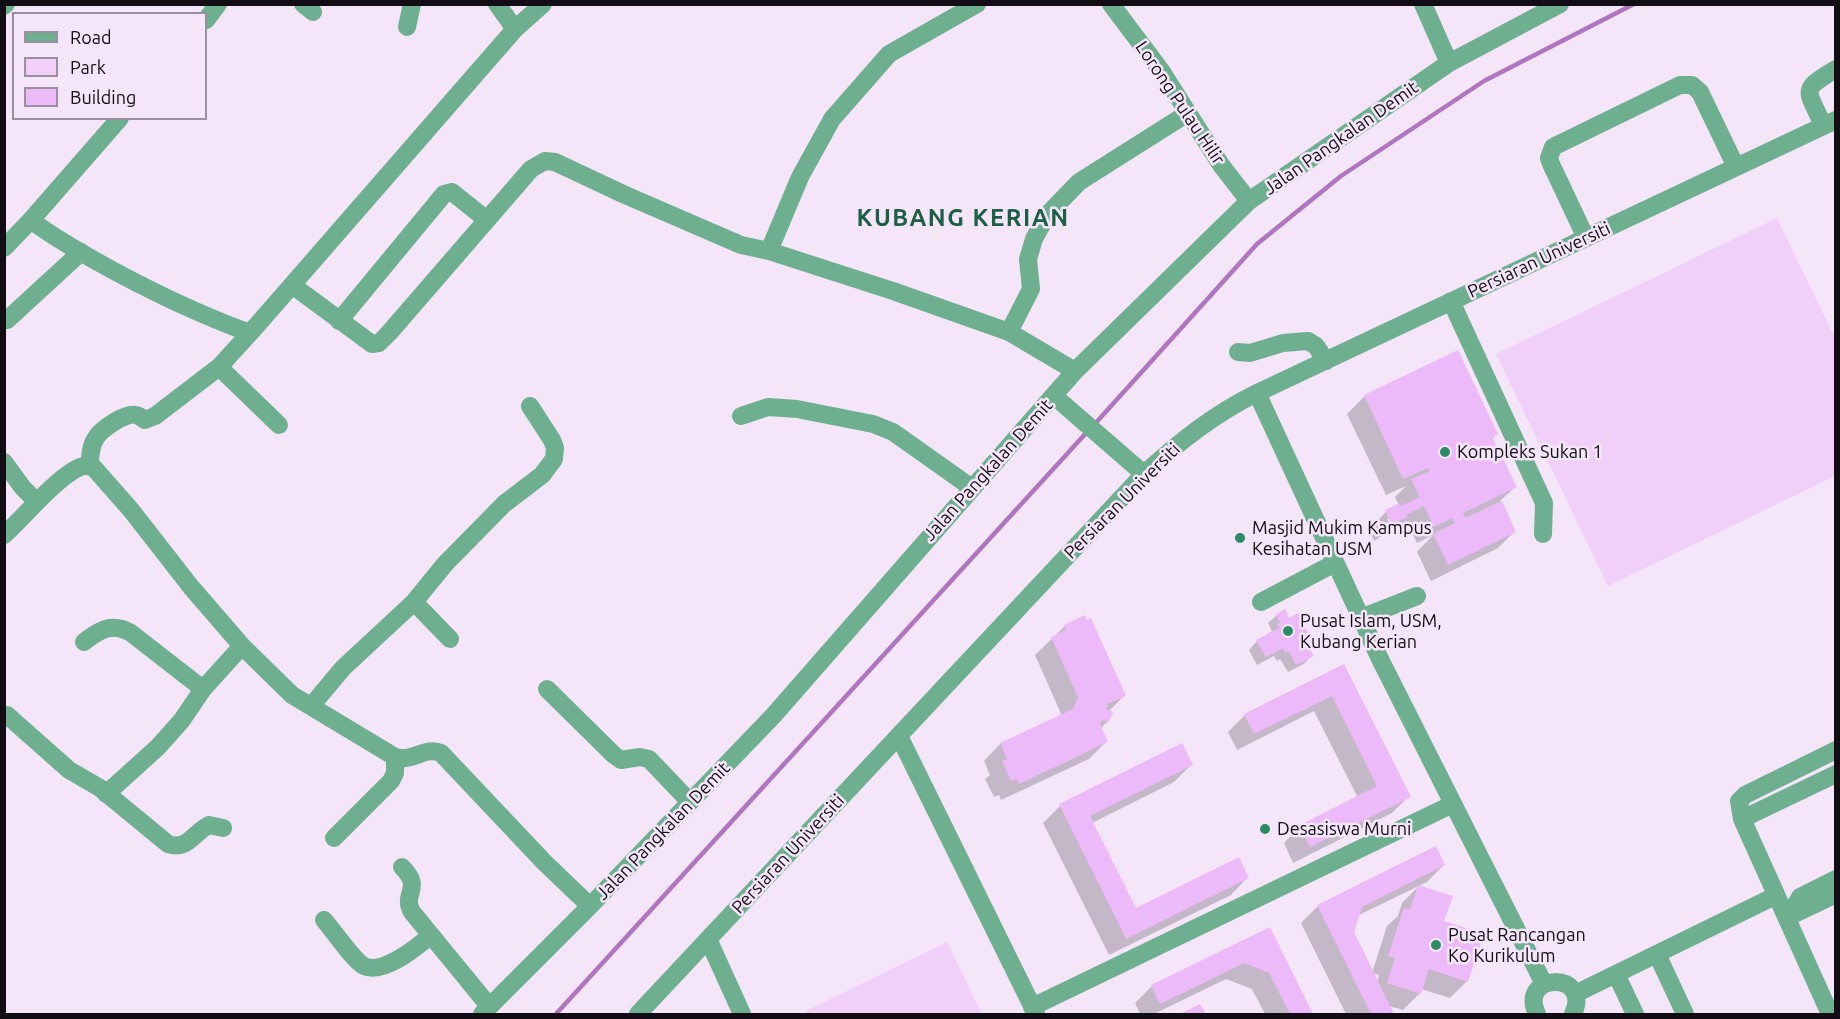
<!DOCTYPE html>
<html>
<head>
<meta charset="utf-8">
<style>
	body { margin:0 }
	#map { position:relative; width:1840px; height:1019px; overflow:hidden; background:#f5e5f9; font-family:Ubuntu,sans-serif }
	canvas { display:block }
	.frame { position:absolute; inset:0; border:6px solid #120d14; pointer-events:none }
	.legend { position:absolute; left:12px; top:12px; width:195px; height:108px; box-sizing:border-box; background:#f5e5f9; border:2px solid #9a8f9d; margin:0; padding:8px 10px; list-style:none; font-size:18px; color:#120d14 }
	.legend li { display:flex; align-items:center; gap:12px; height:30px }
	.legend b { width:30px; border:2px solid #9a8f9d }
</style>
</head>
<body>
<div id="map">
<canvas width="1840" height="1019"></canvas>
<div class="frame"></div>
<ul class="legend">
<li><b style="height:8px;background:#6daf8f"></b>Road</li>
<li><b style="height:16px;background:#f0cff9"></b>Park</li>
<li><b style="height:16px;background:#ecbaf9"></b>Building</li>
</ul>
</div>
<script>
const g = document.querySelector('canvas').getContext('2d');
g.lineJoin = 'round';
function paint(path, color) {
  g.fillStyle = color;
  g.fill(path, 'evenodd');
}
function stroke(path, color, width, dash) {
  g.strokeStyle = color;
  g.lineWidth = width;
  g.lineCap = dash ? 'butt' : 'round';
  g.setLineDash(dash || []);
  g.stroke(path);
}
function drawText(font, color, halo, rows, align = 'center') {
  g.font = font + ' Ubuntu,sans-serif';
  g.lineWidth = 5;
  g.setLineDash([]);
  g.textBaseline = 'middle';
  g.strokeStyle = halo;
  g.fillStyle = color;
  for (const [text, x, y, turn = 0] of rows) {
    g.save();
    g.translate(x, y);
    g.rotate((+turn || 0) * Math.PI / 180);
    g.textAlign = isNaN(turn) ? turn : align;
    if (halo) g.strokeText(text, 0, 0);
    g.fillText(text, 0, 0);
    g.restore();
  }
}
paint(new Path2D(`
	M 1777,218 L 1835,338 L 1835,476 L 1608,586 L 1496,354 Z
	M 947,942 L 982,1014 L 808,1014 L 806,1011 Z`), '#f0cff9');
paint(new Path2D(`
	M 1458,352 L 1496,434 L 1492,439 L 1515,487 L 1500,501 L 1515,531 L 1498,548 L 1431,581 L 1417,552 L 1433,535 L 1417,543 L 1407,522 L 1395,528 L 1391,519 L 1387,519 L 1392,530 L 1374,541 L 1369,529 L 1386,512 L 1399,505 L 1395,497 L 1406,486 L 1386,495 L 1347,414 L 1364,397 Z
	M 1277,615 L 1289,620 L 1307,633 L 1303,637 L 1312,655 L 1304,664 L 1288,672 L 1280,659 L 1277,661 L 1274,656 L 1257,665 L 1249,650 L 1257,641 L 1272,631 L 1268,623 Z
	M 1065,626 L 1124,696 L 1108,712 L 1108,721 L 1100,729 L 1106,742 L 1089,759 L 1001,800 L 999,795 L 994,797 L 985,779 L 990,775 L 984,761 L 1000,744 L 1062,716 L 1035,655 Z
	M 1343,666 L 1409,796 L 1392,813 L 1293,863 L 1284,843 L 1300,826 L 1358,798 L 1314,711 L 1237,750 L 1228,732 L 1245,715 Z
	M 1191,765 L 1174,782 L 1092,823 L 1135,910 L 1247,878 L 1231,895 L 1109,955 L 1043,823 L 1060,806 Z
	M 1444,865 L 1427,882 L 1357,916 L 1352,933 L 1377,982 L 1379,975 L 1372,973 L 1387,926 L 1398,916 L 1402,903 L 1419,886 L 1442,922 L 1467,981 L 1450,998 L 1421,989 L 1420,993 L 1403,1010 L 1389,1006 L 1392,1014 L 1346,1014 L 1301,923 L 1318,906 Z
	M 1269,929 L 1311,1014 L 1265,1014 L 1252,989 L 1226,979 L 1154,1014 L 1140,1014 L 1135,1003 L 1152,986 Z`), '#0003');
stroke(new Path2D(`
	M 1093,426 L 1257,244 L 1341,176 L 1484,81 L 1634,4
	M 556,1014 L 1087,432`), '#af75c0', 4.5);
paint(new Path2D(`
	M 1458,350 L 1498,434 L 1492,437 L 1517,487 L 1463,513 L 1465,518 L 1502,501 L 1516,532 L 1448,565 L 1433,534 L 1455,523 L 1452,518 L 1434,527 L 1424,506 L 1406,515 L 1407,517 L 1391,525 L 1385,510 L 1400,503 L 1401,506 L 1420,497 L 1411,479 L 1430,471 L 1428,468 L 1403,479 L 1364,395 Z
	M 1285,609 L 1289,618 L 1298,613 L 1309,634 L 1304,636 L 1314,656 L 1296,665 L 1289,651 L 1285,653 L 1283,648 L 1266,657 L 1256,640 L 1279,628 L 1277,624 L 1280,623 L 1276,614 Z
	M 1085,615 L 1087,620 L 1091,618 L 1126,696 L 1108,704 L 1106,709 L 1113,712 L 1109,722 L 1102,720 L 1100,724 L 1108,742 L 1019,784 L 1016,779 L 1011,781 L 1002,761 L 1007,759 L 1000,743 L 1073,709 L 1078,697 L 1051,637 L 1066,630 L 1064,625 Z
	M 1344,664 L 1411,797 L 1310,847 L 1300,825 L 1377,786 L 1332,696 L 1254,734 L 1244,714 Z
	M 1182,743 L 1193,765 L 1090,816 L 1136,908 L 1239,857 L 1249,878 L 1126,939 L 1059,804 Z
	M 1436,846 L 1445,865 L 1362,907 L 1354,932 L 1394,1014 L 1371,1014 L 1317,905 Z
	M 1418,885 L 1453,896 L 1444,921 L 1484,934 L 1468,982 L 1429,969 L 1421,994 L 1387,983 L 1395,958 L 1388,956 L 1404,908 L 1410,910 Z
	M 1270,927 L 1313,1014 L 1290,1014 L 1269,973 L 1244,963 L 1160,1004 L 1151,985 Z
	M 1200,1004 L 1206,1014 L 1180,1014 Z`), '#ecbaf9');
stroke(new Path2D(`
	M 303,4 L 313,12
	M 497,4 L 515,29
	M 1111,4 L 1162,72 L 1221,165 L 1249,201
	M 1423,4 L 1449,63
	M 4,6 L 6,4
	M 206,20 L 218,4
	M 407,27 L 412,4
	M 1823,125 C 1807,89 1799,91 1836,69
	M 31,220 C 51,236 72,247 94,260 C 144,288 195,313 250,333 L 292,285 L 372,344 L 379,343 L 389,333 L 531,169 L 545,161 L 555,162 L 623,194 L 741,245 L 769,251 L 893,291 L 1009,332 L 1075,371
	M 1586,238 L 1551,164 L 1549,158 L 1553,147 L 1680,85 L 1692,85 L 1700,92 L 1736,167
	M 4,248 L 31,220 L 120,118
	M 769,251 L 800,177 L 832,119 L 889,54 L 977,4
	M 292,285 L 515,29 L 543,4
	M 1451,301 L 1544,503 L 1543,534
	M 7,320 L 81,252
	M 339,321 L 444,194 L 452,192 L 487,220
	M 1009,332 L 1031,289 L 1028,259 L 1034,239 L 1047,215 L 1079,182 L 1188,113
	M 1238,352 L 1250,353 L 1283,343 L 1308,341 L 1316,346 L 1326,361
	M 219,367 L 279,425
	M 1257,393 L 1380,659 L 1544,984
	M 1054,396 L 1144,474
	M 741,416 L 768,407 L 797,409 L 873,424 L 893,432 L 972,488
	M 4,462 L 23,488 L 37,502
	M 90,466 C 90,457 90,446 96,438 C 101,429 126,412 136,415 C 140,416 142,418 145,420 L 155,416 L 219,367 L 250,333
	M 4,535 C 24,517 57,477 80,467 C 85,465 90,466 94,468 L 131,510 L 191,587 L 242,646 L 292,695 L 395,757 C 414,762 425,746 441,753 L 545,863 L 590,906
	M 414,602 L 450,639
	M 1261,602 L 1335,563
	M 1361,618 L 1417,596
	M 84,642 C 99,630 112,622 131,633 L 203,689
	M 547,689 L 614,755 L 621,760 L 640,757 L 649,759 L 690,802
	M 312,705 L 343,668 L 414,602 L 445,564 L 504,504 L 542,475 L 554,459 L 555,448 L 552,440 L 530,406
	M 4,715 L 7,715 L 69,770 L 100,788 L 168,844 C 187,851 193,833 209,825 L 223,828
	M 899,736 L 1036,1014
	M 106,794 L 158,747 L 182,720 L 203,689 L 242,646
	M 1742,819 L 1739,801 L 1745,795 L 1836,750
	M 334,838 L 391,781 L 395,773 L 395,757
	M 402,867 C 424,889 401,893 412,912 L 489,1006
	M 1836,879 L 1800,897 L 1795,906 L 1796,913 L 1836,894
	M 324,920 C 333,930 354,961 364,966 C 383,975 417,947 430,936
	M 708,939 L 742,1014
	M 1657,954 L 1685,1014
	M 1616,974 L 1635,1014
	M 1575,994 L 1775,896
	M 1032,1007 L 1453,804
	M 482,1014 L 590,906 L 773,716 L 1075,371 L 1249,201 L 1449,63 L 1560,4
	M 638,1014 L 1144,474 C 1179,442 1214,414 1257,393 L 1836,120
	M 1537,1014 C 1517,972 1593,971 1573,1014
	M 1830,1014 L 1742,819 L 1836,774`), '#6daf8f', 18);
for (const [x, y, r, color] of [
	[1445,452,6,"#2b8b64"],
	[1240,538,6,"#2b8b64"],
	[1288,631,6,"#2b8b64"],
	[1265,829,6,"#2b8b64"],
	[1436,945,6,"#2b8b64"]
]) {
  const dot = new Path2D();
  dot.arc(x, y, r, 0, 2 * Math.PI);
  g.fillStyle = color;
  g.fill(dot);
  stroke(dot, '#f5e5f9', 2);
}
drawText('18px', '#120d14', '#f5e5f9', [
	["Lorong Pulau Hilir",1180,103,56],
	["Jalan Pangkalan Demit",1341,138,-35],
	["Persiaran Universiti",1539,260,-25],
	["Jalan Pangkalan Demit",988,470,-48],
	["Persiaran Universiti",1122,501,-45],
	["Jalan Pangkalan Demit",663,831,-46],
	["Persiaran Universiti",788,854,-47]
]);
drawText('18px', '#120d14', '#f5e5f9', [
	["Kompleks Sukan 1",1457,452],
	["Masjid Mukim Kampus",1252,528],
	["Kesihatan USM",1252,549],
	["Pusat Islam, USM,",1300,621],
	["Kubang Kerian",1300,642],
	["Desasiswa Murni",1277,829],
	["Pusat Rancangan",1448,935],
	["Ko Kurikulum",1448,956]
], 'left');
g.letterSpacing = '1.5px';
drawText('bold 24px', '#1d5f44', '#f5e5f9', [
	["KUBANG KERIAN",963,218]
]);
g.letterSpacing = '0px';
</script>
</body>
</html>
